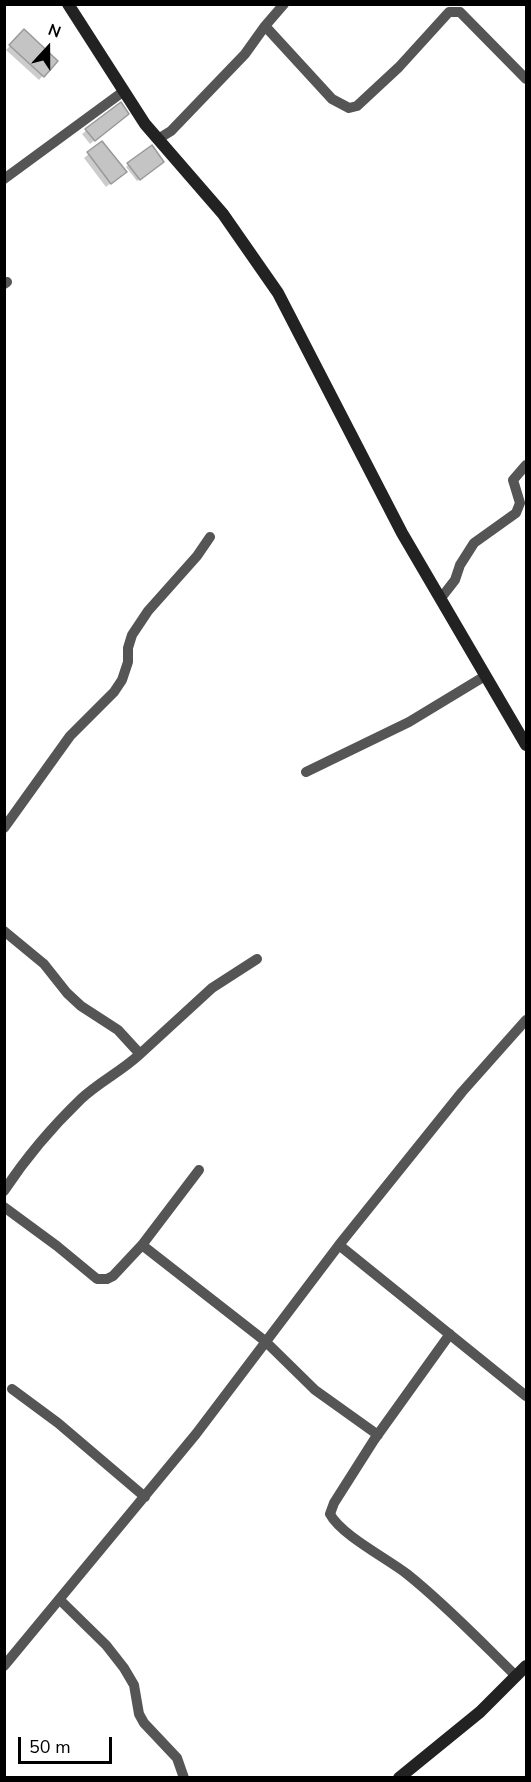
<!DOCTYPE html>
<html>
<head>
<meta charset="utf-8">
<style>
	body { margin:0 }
	#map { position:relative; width:531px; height:1782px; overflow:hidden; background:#fff; font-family:"Nunito Sans",sans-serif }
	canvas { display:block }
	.frame { position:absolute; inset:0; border:6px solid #000; pointer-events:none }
	.north { position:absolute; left:18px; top:18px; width:60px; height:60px; -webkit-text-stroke:4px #fff; paint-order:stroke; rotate:21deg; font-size:16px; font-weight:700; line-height:24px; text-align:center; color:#000 }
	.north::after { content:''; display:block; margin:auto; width:21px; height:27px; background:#000; clip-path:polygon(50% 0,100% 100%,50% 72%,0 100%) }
	.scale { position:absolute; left:18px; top:1737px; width:94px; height:27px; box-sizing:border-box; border:3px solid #000; border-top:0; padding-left:8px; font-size:18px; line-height:21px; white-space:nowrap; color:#000; -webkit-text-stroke:4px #fff; paint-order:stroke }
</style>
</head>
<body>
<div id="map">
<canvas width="531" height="1782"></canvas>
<div class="frame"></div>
<div class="north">N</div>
<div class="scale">50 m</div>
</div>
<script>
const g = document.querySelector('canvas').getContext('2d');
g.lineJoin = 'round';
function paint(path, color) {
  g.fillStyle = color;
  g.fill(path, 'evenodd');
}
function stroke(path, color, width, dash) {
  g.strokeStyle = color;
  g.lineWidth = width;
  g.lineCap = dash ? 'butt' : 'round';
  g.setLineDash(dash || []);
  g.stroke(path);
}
paint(new Path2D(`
	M 24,32 L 56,61 L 39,80 L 6,50 Z
	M 121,104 L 123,118 L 90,144 L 82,134 Z
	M 102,143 L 120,176 L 106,187 L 84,158 Z
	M 160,164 L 137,181 L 126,167 L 128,165 Z`), '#0003');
const building = new Path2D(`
	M 24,29 L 58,61 L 44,77 L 9,45 Z
	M 121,102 L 129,114 L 95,141 L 85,129 Z
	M 102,141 L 127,172 L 111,184 L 87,152 Z
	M 152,145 L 164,162 L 140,180 L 127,163 Z`);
paint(building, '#c4c4c4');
stroke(building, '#999', 1.5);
stroke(new Path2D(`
	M 265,26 L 332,99 L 349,108 L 357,106 L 399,67 L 449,12 L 460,12 L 526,79
	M 158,139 L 171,131 L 245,54 L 265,26 L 284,4
	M 4,179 L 124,91
	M 4,284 L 7,282
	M 441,598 L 455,580 L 460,565 L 474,543 L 516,513 L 520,503 L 513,480 L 526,465
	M 306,772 L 409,722 L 485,676
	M 4,828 L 70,736 L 114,692 L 122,680 L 128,662 L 128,648 L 132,635 L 148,611 L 197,556 L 210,537
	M 4,931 L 44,964 L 67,993 L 81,1006 L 118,1030 L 140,1054 C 122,1071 99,1082 81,1099 C 54,1125 25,1159 4,1191
	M 140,1054 L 212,988 L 257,959
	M 4,1207 L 57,1246 L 97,1279 L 107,1279 L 113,1276 L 142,1245 L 199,1170
	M 142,1245 L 265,1341 L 315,1390 L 378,1435
	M 339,1245 L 526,1396
	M 450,1334 L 374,1440 L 334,1503 L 330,1514 C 341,1535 388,1559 407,1574 C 446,1605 481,1642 516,1676
	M 12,1389 L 58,1423 L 145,1497
	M 60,1600 L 106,1645 L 124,1668 L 134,1685 L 139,1714 L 144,1723 L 177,1758 L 184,1778
	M 4,1666 L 196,1434 L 339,1245 L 462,1092 L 526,1020`), '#555', 10);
stroke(new Path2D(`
	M 68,4 L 145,124 L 223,214 L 278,293 L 402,533 L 526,745
	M 399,1778 L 480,1712 L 526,1666`), '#222', 12);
</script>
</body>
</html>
